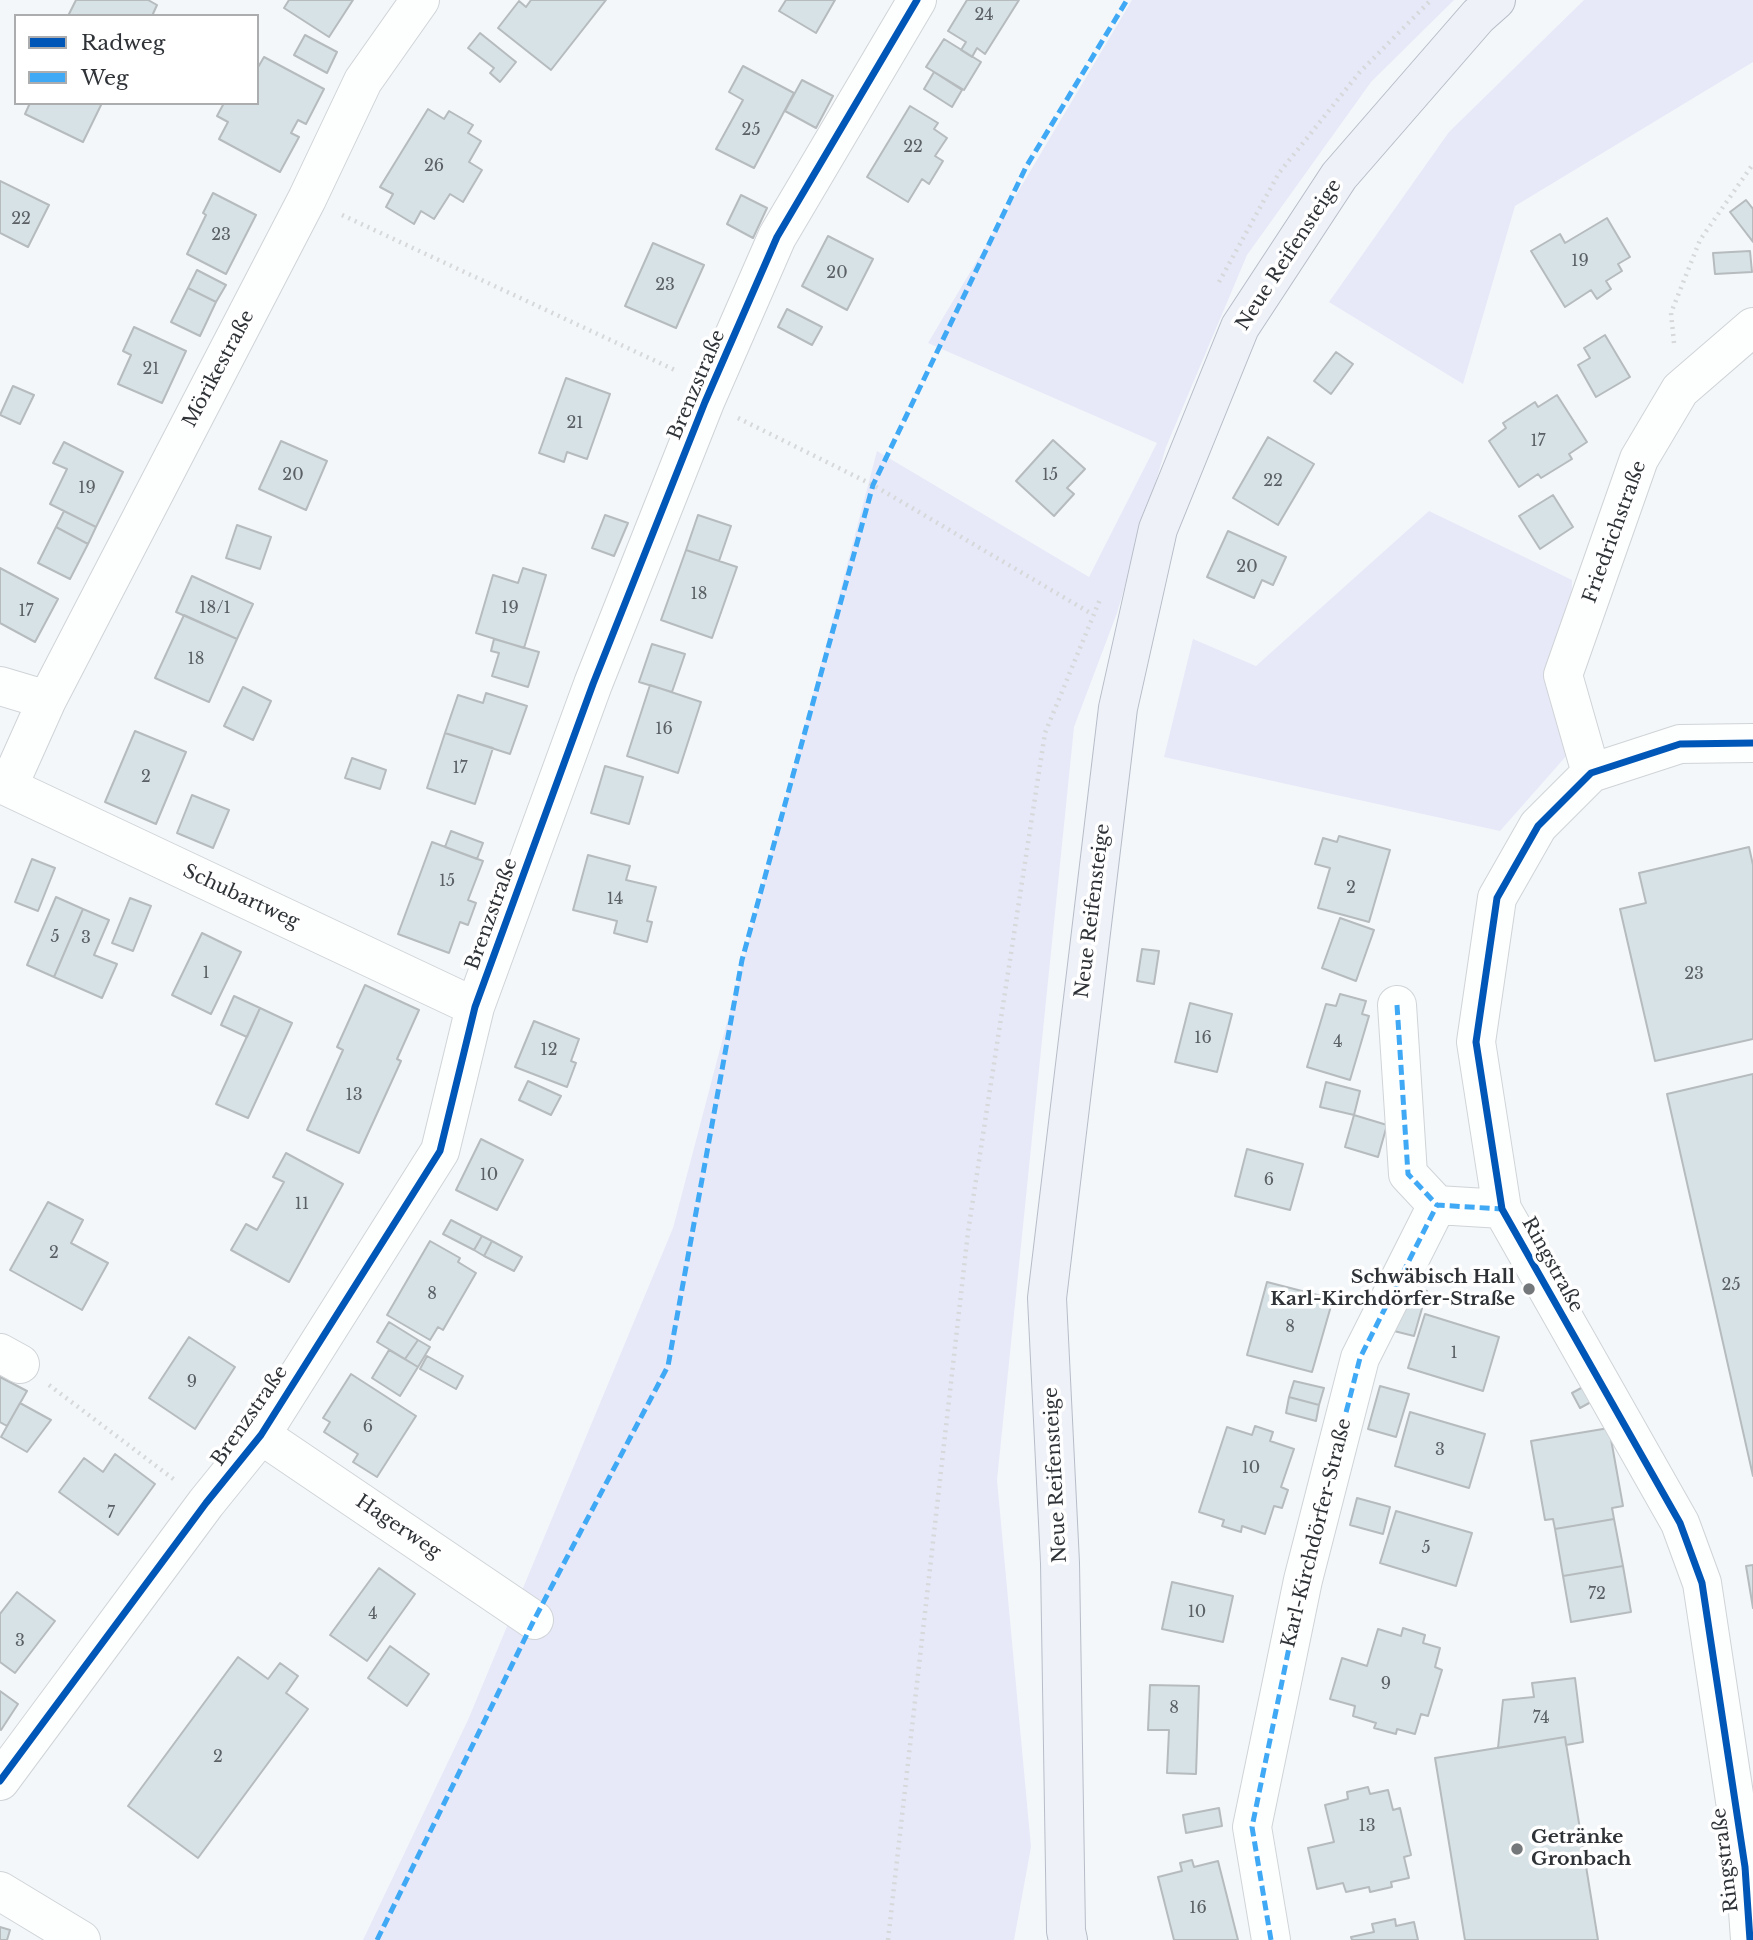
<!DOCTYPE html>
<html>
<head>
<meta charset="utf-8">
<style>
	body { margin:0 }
	#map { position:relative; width:1753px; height:1940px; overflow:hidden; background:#f3f7fa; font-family:"Libre Baskerville",serif }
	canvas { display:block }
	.legend { position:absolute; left:14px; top:14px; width:245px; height:91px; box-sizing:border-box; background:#fff; border:2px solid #acadaf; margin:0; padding:9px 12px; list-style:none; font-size:21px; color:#2f3337 }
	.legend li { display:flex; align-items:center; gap:14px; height:35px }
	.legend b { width:35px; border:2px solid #acadaf }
</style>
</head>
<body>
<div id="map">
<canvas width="1753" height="1940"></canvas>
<ul class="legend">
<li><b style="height:9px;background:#0057b8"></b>Radweg</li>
<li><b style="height:9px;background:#3fa9f5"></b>Weg</li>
</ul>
</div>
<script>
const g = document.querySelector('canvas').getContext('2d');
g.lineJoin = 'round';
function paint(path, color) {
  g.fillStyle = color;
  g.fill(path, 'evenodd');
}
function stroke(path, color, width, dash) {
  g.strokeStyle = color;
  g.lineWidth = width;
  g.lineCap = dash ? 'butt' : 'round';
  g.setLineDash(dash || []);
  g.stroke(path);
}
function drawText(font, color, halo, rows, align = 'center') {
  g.font = font + ' "Libre Baskerville",serif';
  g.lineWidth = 7;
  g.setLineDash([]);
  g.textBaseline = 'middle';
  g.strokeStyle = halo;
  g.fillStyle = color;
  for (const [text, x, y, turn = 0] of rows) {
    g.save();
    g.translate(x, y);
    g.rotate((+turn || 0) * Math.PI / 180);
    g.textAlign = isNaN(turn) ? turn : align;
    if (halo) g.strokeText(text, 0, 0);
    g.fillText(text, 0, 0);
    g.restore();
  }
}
paint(new Path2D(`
	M 1132,0 L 1454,0 L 1371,82 L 1247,255 L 1166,447 L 1117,613 L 1074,727 L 997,1480 L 1031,1847 L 1014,1940 L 363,1940 L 468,1720 L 673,1228 L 877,451 L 1089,577 L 1157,443 L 928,343 Z
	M 1584,0 L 1753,0 L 1753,62 L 1515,206 L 1463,384 L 1329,302 L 1449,132 Z
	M 1429,511 L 1572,580 L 1568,754 L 1500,831 L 1164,757 L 1193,639 L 1256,666 Z`), '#e7e9f8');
const building = new Path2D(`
	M 76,0 L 148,0 L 157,5 L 152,16 L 68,16 Z
	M 289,0 L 353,0 L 329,37 L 284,8 Z
	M 531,0 L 606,0 L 551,70 L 498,28 L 519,1 L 526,7 Z
	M 786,0 L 835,0 L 816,33 L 779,11 Z
	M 967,0 L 1019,0 L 985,54 L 977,48 L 972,57 L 961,50 L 966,42 L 948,31 Z
	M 480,33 L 516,62 L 500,82 L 490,73 L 494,68 L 468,48 Z
	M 305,35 L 337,52 L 327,73 L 294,55 Z
	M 944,39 L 981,62 L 964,90 L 926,67 Z
	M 264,57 L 324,89 L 306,124 L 298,120 L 291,133 L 299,137 L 280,172 L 219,139 L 228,122 L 217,116 L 224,103 L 257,103 L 257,69 Z
	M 743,66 L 794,93 L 754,168 L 716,149 L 743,100 L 729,92 Z
	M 934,72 L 962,90 L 952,107 L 924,89 Z
	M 802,80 L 833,96 L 816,128 L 785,111 Z
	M 30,103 L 102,103 L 83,142 L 25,114 Z
	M 910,106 L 938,123 L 934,129 L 947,138 L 935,156 L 943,161 L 929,184 L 922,179 L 908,202 L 867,177 Z
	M 428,109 L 444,119 L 449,111 L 473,125 L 468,133 L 481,141 L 469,162 L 482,170 L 463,202 L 450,194 L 434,219 L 421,211 L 414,224 L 386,207 L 393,194 L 380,187 Z
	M 0,181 L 49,205 L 28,247 L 0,233 Z
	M 213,193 L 256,215 L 226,274 L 187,254 L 206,215 L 203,213 Z
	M 741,195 L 767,208 L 753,238 L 727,224 Z
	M 1746,200 L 1753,209 L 1753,242 L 1730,212 Z
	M 1607,218 L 1630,257 L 1618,264 L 1622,271 L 1606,281 L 1611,289 L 1597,299 L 1591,290 L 1565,307 L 1531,251 L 1560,234 L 1565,243 Z
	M 828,236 L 873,259 L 847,310 L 802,286 Z
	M 653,243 L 704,265 L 676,328 L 625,306 Z
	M 1750,251 L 1752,272 L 1715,274 L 1713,253 Z
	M 197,270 L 226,285 L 216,302 L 188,288 Z
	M 188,288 L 216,302 L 200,336 L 171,322 Z
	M 787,309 L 822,327 L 812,345 L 778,327 Z
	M 134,327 L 186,351 L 162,403 L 118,384 L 131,355 L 123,351 Z
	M 1605,335 L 1630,377 L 1596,397 L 1578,365 L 1590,358 L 1584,348 Z
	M 1336,352 L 1353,364 L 1331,394 L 1314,381 Z
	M 566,378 L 610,394 L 587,459 L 567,452 L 564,462 L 539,453 Z
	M 13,386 L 34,395 L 20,424 L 0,415 Z
	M 1557,395 L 1587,442 L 1569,454 L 1572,459 L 1541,478 L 1538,474 L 1519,487 L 1489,441 L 1506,428 L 1503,423 L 1535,402 L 1538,407 Z
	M 1268,437 L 1314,464 L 1278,525 L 1233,498 Z
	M 1053,440 L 1085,469 L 1067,488 L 1074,494 L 1054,516 L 1016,481 Z
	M 281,441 L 327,461 L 306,510 L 259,489 Z
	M 64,442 L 123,472 L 96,527 L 50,504 L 67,469 L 53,463 Z
	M 1553,495 L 1573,527 L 1540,549 L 1519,516 Z
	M 64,511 L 96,527 L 88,544 L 56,527 Z
	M 605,515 L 628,523 L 614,556 L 592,548 Z
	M 698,515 L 731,526 L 719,561 L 686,550 Z
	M 237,525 L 271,537 L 260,569 L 226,558 Z
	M 56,527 L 88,544 L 70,579 L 38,563 Z
	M 1228,531 L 1286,557 L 1273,585 L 1262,580 L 1254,598 L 1207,577 Z
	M 686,550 L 737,567 L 712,638 L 661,620 Z
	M 0,568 L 58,599 L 35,642 L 0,623 Z
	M 523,568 L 546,575 L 524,648 L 476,633 L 493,575 L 518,583 Z
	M 192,576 L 253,604 L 237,639 L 176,612 Z
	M 184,615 L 237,639 L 209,702 L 155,678 Z
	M 494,639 L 539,652 L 528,687 L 492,676 L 499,653 L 491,651 Z
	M 652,644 L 685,654 L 672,692 L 639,682 Z
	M 650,685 L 701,702 L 678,773 L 627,756 Z
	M 243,687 L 271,701 L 253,740 L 224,726 Z
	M 486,693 L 527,706 L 510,754 L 445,733 L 458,695 L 483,703 Z
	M 135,731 L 186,752 L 156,824 L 105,802 Z
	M 445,733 L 493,748 L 475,804 L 427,788 Z
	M 352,758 L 386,770 L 380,789 L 345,778 Z
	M 605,766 L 643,777 L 629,824 L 591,813 Z
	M 192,795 L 229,810 L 213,848 L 177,833 Z
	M 451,831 L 483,843 L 477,859 L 445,847 Z
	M 1339,836 L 1390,850 L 1369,922 L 1318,908 L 1330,868 L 1315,864 L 1323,838 L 1337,842 Z
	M 432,842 L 483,861 L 468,900 L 476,903 L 468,925 L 460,922 L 449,953 L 398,934 Z
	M 1749,847 L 1753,865 L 1753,1039 L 1655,1061 L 1620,909 L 1646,903 L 1639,873 Z
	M 588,855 L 630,866 L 626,880 L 656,887 L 647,921 L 652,922 L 647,942 L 614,933 L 617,921 L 573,910 Z
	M 32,859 L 55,868 L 38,911 L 15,902 Z
	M 56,897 L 83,909 L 54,977 L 27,965 Z
	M 130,898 L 151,906 L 133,951 L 112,943 Z
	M 83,909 L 109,920 L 94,955 L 117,964 L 102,998 L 54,977 Z
	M 1340,918 L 1374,930 L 1356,981 L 1322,968 Z
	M 202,933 L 241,952 L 211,1014 L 172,995 Z
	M 1142,949 L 1159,951 L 1154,984 L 1137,981 Z
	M 365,985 L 419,1010 L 397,1059 L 401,1061 L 359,1153 L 307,1130 L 343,1050 L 337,1047 Z
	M 1340,994 L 1366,1001 L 1362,1014 L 1369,1016 L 1350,1080 L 1307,1067 L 1326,1004 L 1336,1006 Z
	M 234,996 L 260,1008 L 247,1037 L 221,1025 Z
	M 1190,1003 L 1232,1014 L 1217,1072 L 1175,1062 Z
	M 260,1008 L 292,1023 L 248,1118 L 216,1104 Z
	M 534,1021 L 579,1039 L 571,1061 L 576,1063 L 567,1087 L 515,1067 Z
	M 1753,1074 L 1753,1476 L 1667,1094 Z
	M 528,1081 L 561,1096 L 551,1115 L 519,1100 Z
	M 1326,1082 L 1360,1091 L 1354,1115 L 1320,1107 Z
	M 1354,1115 L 1387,1125 L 1378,1157 L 1345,1147 Z
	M 481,1139 L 523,1160 L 497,1210 L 456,1190 Z
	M 1247,1149 L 1303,1164 L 1290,1210 L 1235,1196 Z
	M 286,1153 L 343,1184 L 289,1282 L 231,1250 L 246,1224 L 257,1230 L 284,1182 L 273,1177 Z
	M 48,1202 L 83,1220 L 71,1243 L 108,1263 L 82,1310 L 10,1270 Z
	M 451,1220 L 482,1236 L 474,1250 L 443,1234 Z
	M 482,1236 L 492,1241 L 484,1256 L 474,1250 Z
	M 430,1241 L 460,1258 L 458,1262 L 476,1273 L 443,1330 L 438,1327 L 430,1340 L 387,1315 Z
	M 492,1241 L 522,1257 L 514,1271 L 484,1256 Z
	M 1267,1282 L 1333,1299 L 1312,1372 L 1247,1355 Z
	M 1407,1285 L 1427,1291 L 1414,1336 L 1394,1331 Z
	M 1425,1314 L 1499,1337 L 1483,1391 L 1408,1368 Z
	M 389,1322 L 418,1340 L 405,1359 L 377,1342 Z
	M 189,1337 L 235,1367 L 195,1429 L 149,1398 Z
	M 418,1340 L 430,1347 L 418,1367 L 405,1359 Z
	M 389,1350 L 418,1367 L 400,1396 L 372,1378 Z
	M 427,1356 L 463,1376 L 456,1389 L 420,1369 Z
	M 351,1374 L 416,1416 L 377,1477 L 353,1462 L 358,1454 L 324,1432 L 330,1422 L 323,1418 Z
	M 0,1377 L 27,1391 L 7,1426 L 0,1422 Z
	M 1294,1381 L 1324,1388 L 1319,1405 L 1289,1397 Z
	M 1380,1386 L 1409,1394 L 1396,1437 L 1368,1429 Z
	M 1583,1387 L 1591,1402 L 1580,1408 L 1572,1393 Z
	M 1289,1397 L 1319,1405 L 1316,1421 L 1286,1413 Z
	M 20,1403 L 51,1420 L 27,1452 L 1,1437 Z
	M 1410,1412 L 1485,1434 L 1469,1488 L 1395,1466 Z
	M 1255,1426 L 1273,1432 L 1270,1441 L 1294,1449 L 1281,1487 L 1288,1490 L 1282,1508 L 1274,1506 L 1265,1534 L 1242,1526 L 1241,1532 L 1222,1526 L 1224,1520 L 1199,1512 L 1227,1427 L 1252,1435 Z
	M 1609,1428 L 1623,1506 L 1612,1508 L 1614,1519 L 1555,1529 L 1553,1519 L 1545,1520 L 1531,1441 Z
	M 115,1454 L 155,1484 L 118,1535 L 59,1492 L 84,1458 L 103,1472 Z
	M 1357,1498 L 1390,1507 L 1383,1534 L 1350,1525 Z
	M 1396,1511 L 1472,1533 L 1456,1586 L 1380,1563 Z
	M 1614,1519 L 1623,1566 L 1563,1576 L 1555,1529 Z
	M 1753,1565 L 1753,1608 L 1746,1566 Z
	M 1623,1566 L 1631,1612 L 1571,1622 L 1563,1576 Z
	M 379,1568 L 415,1594 L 367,1661 L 330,1635 Z
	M 1172,1582 L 1233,1596 L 1223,1642 L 1162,1629 Z
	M 17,1592 L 55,1621 L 15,1673 L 0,1662 L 0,1614 Z
	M 1403,1628 L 1425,1635 L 1423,1643 L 1440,1648 L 1435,1667 L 1442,1670 L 1428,1716 L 1421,1714 L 1415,1734 L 1397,1729 L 1396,1734 L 1374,1728 L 1376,1723 L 1353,1716 L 1355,1706 L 1330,1699 L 1342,1658 L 1367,1666 L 1378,1629 L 1401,1636 Z
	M 390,1646 L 429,1674 L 407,1706 L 368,1678 Z
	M 238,1657 L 268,1679 L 280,1663 L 298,1676 L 286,1693 L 308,1709 L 198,1858 L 128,1806 Z
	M 1575,1678 L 1583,1742 L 1566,1745 L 1565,1737 L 1498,1748 L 1503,1700 L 1534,1697 L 1532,1683 Z
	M 1150,1685 L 1199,1686 L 1196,1774 L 1167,1773 L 1169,1730 L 1148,1730 Z
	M 0,1691 L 18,1704 L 1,1730 L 0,1729 Z
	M 1565,1737 L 1598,1940 L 1465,1940 L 1435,1758 Z
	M 1368,1787 L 1370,1794 L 1388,1790 L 1393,1810 L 1400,1808 L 1411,1855 L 1404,1857 L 1409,1878 L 1391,1882 L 1392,1887 L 1370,1892 L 1369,1887 L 1346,1892 L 1343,1883 L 1317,1889 L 1308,1848 L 1334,1842 L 1325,1805 L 1348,1799 L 1347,1792 Z
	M 1219,1808 L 1222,1826 L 1186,1833 L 1183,1815 Z
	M 1192,1860 L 1194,1867 L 1218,1861 L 1238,1940 L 1174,1940 L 1158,1877 L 1182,1871 L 1180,1863 Z
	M 1395,1919 L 1396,1926 L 1414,1922 L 1418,1940 L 1352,1940 L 1351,1937 L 1374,1932 L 1372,1924 Z
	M 0,1927 L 10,1930 L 7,1940 L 0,1940 Z`);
paint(building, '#d7e2e7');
stroke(building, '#b6bbbe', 2);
const minor = new Path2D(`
	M 0,686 L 47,700
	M 1591,773 L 1563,675 L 1639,459 L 1680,390 L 1753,327
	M 0,784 L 8,787 L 47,700 L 307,199 L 363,81 L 420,0
	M 8,787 L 475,1007
	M 1397,1005 L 1408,1174 L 1437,1205
	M 0,1353 L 20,1364
	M 261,1435 L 534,1620
	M 0,1781 L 206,1503 L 261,1435 L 440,1151 L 475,1007 L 593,684 L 705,402 L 777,237 L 917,0
	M 0,1891 L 81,1940
	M 1271,1940 L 1252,1827 L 1303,1580 L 1360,1358 L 1437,1205 L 1502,1209
	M 1750,1940 L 1745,1867 L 1702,1583 L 1680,1523 L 1502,1209 L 1476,1042 L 1497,898 L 1538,826 L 1591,773 L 1680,744 L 1753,743`);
const major = new Path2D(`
	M 1068,1940 L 1066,1931 L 1060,1563 L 1047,1298 L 1118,708 L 1158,529 L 1240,327 L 1339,176 L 1478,16 L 1496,0`);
stroke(minor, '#d0d4d7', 40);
stroke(major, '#b7bdc8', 40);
stroke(new Path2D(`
	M 342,215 L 677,371
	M 1219,282 L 1279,173 L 1359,73 L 1431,0
	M 1674,343 L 1671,313 L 1700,240 L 1753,164
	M 738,418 L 873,485 L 1092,614
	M 49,1385 L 176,1481
	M 888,1940 L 968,1232 L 1045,733 L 1101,597`), '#d6d8d9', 4.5, [2, 5]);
stroke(minor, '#fdfefe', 38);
stroke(major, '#eef1f7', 38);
stroke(new Path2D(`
	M 1397,1005 L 1408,1174 L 1437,1205
	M 377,1940 L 534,1620 L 668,1366 L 742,960 L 873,485 L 1026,167 L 1127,0
	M 1271,1940 L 1252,1827 L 1303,1580 L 1360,1358 L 1437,1205 L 1502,1209`), '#3fa9f5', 5, [10, 5]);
stroke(new Path2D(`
	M 0,1781 L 206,1503 L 261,1435 L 440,1151 L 475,1007 L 593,684 L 705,402 L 777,237 L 917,0
	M 1750,1940 L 1745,1867 L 1702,1583 L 1680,1523 L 1502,1209 L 1476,1042 L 1497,898 L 1538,826 L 1591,773 L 1680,744 L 1753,743`), '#0057b8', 7);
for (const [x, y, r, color] of [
	[1529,1289,7,"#74787b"],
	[1517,1849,7,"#74787b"]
]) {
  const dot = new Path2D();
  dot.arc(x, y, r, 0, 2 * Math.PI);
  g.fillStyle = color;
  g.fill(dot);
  stroke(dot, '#fff', 2.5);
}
drawText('16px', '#5a6064', null, [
	["24",984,15],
	["25",751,130],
	["22",913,147],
	["26",434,166],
	["22",21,219],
	["23",221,235],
	["19",1580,261],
	["20",837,273],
	["23",665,285],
	["21",151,369],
	["21",575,423],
	["17",1538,441],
	["20",293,475],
	["15",1050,475],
	["22",1273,481],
	["19",87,488],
	["20",1247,567],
	["18",699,594],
	["18/1",215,608],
	["19",510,608],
	["17",26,611],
	["18",196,659],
	["16",664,729],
	["17",460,768],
	["2",146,777],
	["15",447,881],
	["2",1351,888],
	["14",615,899],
	["5",55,937],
	["3",86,938],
	["1",206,973],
	["23",1694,974],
	["16",1203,1038],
	["4",1338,1042],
	["12",549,1050],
	["13",354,1095],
	["10",489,1175],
	["6",1269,1180],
	["11",302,1204],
	["2",54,1253],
	["25",1731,1285],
	["8",432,1294],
	["8",1290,1327],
	["1",1454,1353],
	["9",192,1382],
	["6",368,1427],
	["3",1440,1450],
	["10",1251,1468],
	["7",111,1513],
	["5",1426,1548],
	["72",1597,1594],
	["10",1197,1612],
	["4",373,1614],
	["3",20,1641],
	["9",1386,1684],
	["8",1174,1708],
	["74",1541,1718],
	["2",218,1757],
	["13",1367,1826],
	["16",1198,1908]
]);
drawText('19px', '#2f3337', '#fff', [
	["Neue Reifensteige",1289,255,-57],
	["Mörikestraße",219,369,-62],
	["Brenzstraße",697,385,-67],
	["Friedrichstraße",1615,532,-70],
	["Schubartweg",241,897,25],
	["Neue Reifensteige",1093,911,-83],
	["Brenzstraße",492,914,-70],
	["Ringstraße",1552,1265,61],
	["Brenzstraße",250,1416,-55],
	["Neue Reifensteige",1056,1475,-93],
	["Hagerweg",398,1527,34],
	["Karl-Kirchdörfer-Straße",1317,1533,-76],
	["Ringstraße",1726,1860,-97]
]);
drawText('bold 19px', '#2f3337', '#fff', [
	["Schwäbisch Hall",1515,1278],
	["Karl-Kirchdörfer-Straße",1515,1300],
	["Getränke",1531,1838,"left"],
	["Gronbach",1531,1860,"left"]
], 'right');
</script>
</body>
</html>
